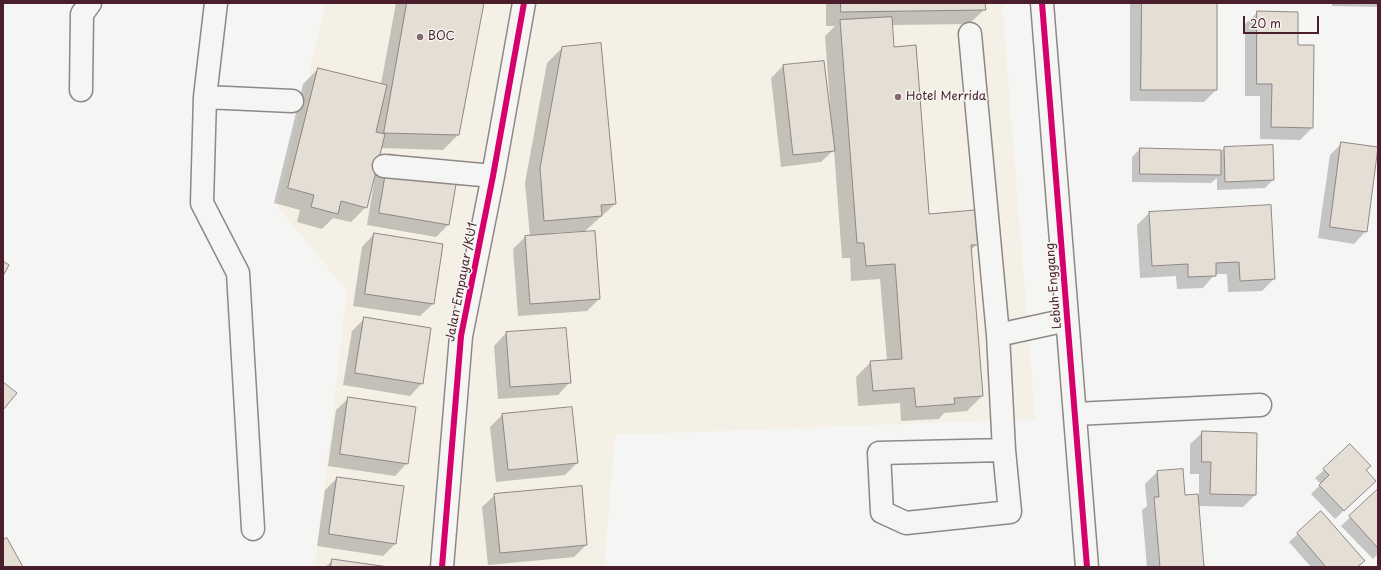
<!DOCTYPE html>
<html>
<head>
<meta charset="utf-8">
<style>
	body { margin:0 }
	#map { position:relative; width:1381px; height:570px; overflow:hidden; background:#f5f5f3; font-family:"Playpen Sans",sans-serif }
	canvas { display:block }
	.frame { position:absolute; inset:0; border:4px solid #4a1f2b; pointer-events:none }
	.scale { position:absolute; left:1243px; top:16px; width:76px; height:18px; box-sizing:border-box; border:2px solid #4a1f2b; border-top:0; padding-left:5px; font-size:12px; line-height:14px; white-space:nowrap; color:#4a1f2b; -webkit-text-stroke:3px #f6f6f2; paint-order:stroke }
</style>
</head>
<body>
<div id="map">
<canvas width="1381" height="570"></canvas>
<div class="frame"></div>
<div class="scale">20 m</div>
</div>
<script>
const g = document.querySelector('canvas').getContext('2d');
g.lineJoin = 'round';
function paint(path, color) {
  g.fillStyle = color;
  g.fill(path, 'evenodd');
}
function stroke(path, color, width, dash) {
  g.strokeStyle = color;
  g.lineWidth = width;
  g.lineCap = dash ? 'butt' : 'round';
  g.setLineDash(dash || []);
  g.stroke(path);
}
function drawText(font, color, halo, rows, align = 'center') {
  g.font = font + ' "Playpen Sans",sans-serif';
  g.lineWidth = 3;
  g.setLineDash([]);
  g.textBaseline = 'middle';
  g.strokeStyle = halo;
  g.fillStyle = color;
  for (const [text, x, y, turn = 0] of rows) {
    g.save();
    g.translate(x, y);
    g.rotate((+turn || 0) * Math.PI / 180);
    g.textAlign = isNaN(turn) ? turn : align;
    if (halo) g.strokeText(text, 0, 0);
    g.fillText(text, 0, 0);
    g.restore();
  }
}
paint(new Path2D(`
	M 326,3 L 1002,3 L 1035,419 L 615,435 L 604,567 L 315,567 L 347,291 L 277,206 Z`), '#f4f0e5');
paint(new Path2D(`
	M 396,3 L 483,3 L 458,135 L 443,150 L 380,148 L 375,169 L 448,225 L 436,237 L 367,225 L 375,176 L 374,176 L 366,207 L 351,222 L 333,218 L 322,229 L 297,222 L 300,210 L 274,203 L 303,84 L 318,69 L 381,84 Z
	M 826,3 L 984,3 L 985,9 L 969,24 L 892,25 L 893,48 L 928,215 L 977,244 L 971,250 L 982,396 L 967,411 L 944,413 L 939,419 L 901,421 L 900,403 L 858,406 L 856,377 L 871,362 L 887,361 L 880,279 L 851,281 L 850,258 L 842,258 L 834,150 L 821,162 L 781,167 L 771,78 L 783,66 L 824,62 L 828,104 L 830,104 L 825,36 L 835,26 L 826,26 Z
	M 1130,3 L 1216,3 L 1216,90 L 1204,102 L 1130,101 Z
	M 1332,3 L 1378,3 L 1378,7 L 1332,6 Z
	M 1258,12 L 1297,45 L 1312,128 L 1300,140 L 1260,139 L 1260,96 L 1245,96 L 1245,24 Z
	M 562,48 L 615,204 L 585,231 L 551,233 L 551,235 L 599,299 L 587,311 L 518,316 L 513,249 L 525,237 L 530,237 L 525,183 L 547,63 Z
	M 1342,143 L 1366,231 L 1354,244 L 1318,238 L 1330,155 Z
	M 1224,148 L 1273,180 L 1265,188 L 1217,190 L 1217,178 L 1211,183 L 1132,182 L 1132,157 L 1140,149 L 1220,152 Z
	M 1149,213 L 1274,279 L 1262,291 L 1228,292 L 1227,274 L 1215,274 L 1203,288 L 1177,289 L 1176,276 L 1140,278 L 1137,225 Z
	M 374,234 L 433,304 L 420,316 L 353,306 L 362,247 Z
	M 364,319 L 422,383 L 410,396 L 343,385 L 352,331 Z
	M 506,333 L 570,382 L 558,395 L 498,399 L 494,346 Z
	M 349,398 L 407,463 L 395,476 L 328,466 L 336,410 Z
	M 502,415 L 577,463 L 565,475 L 496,482 L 490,427 Z
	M 1203,432 L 1255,495 L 1243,507 L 1198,506 L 1203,567 L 1147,567 L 1142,510 L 1147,506 L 1145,484 L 1157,472 L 1184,496 L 1199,495 L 1199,474 L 1190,474 L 1190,444 Z
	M 1324,470 L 1365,470 L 1366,489 L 1335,519 L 1311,494 L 1321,484 L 1315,478 Z
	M 337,478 L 395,544 L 383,556 L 317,546 L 325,490 Z
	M 1378,491 L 1378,554 L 1373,559 L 1341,526 Z
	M 495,495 L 586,545 L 574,557 L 488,565 L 482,507 Z
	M 1321,513 L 1364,561 L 1357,567 L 1311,567 L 1289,542 Z
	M 333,560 L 382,567 L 325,567 Z`), '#0003');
const building = new Path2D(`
	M 407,3 L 484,3 L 459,135 L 384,133 Z
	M 841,3 L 985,3 L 986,10 L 841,12 Z
	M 1142,3 L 1217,3 L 1217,90 L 1141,90 Z
	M 1257,11 L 1298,12 L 1298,45 L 1314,45 L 1313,128 L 1271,127 L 1272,84 L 1257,84 Z
	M 892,17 L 894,47 L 916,45 L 929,214 L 975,210 L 978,245 L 971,245 L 983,396 L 954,398 L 955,404 L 916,407 L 914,388 L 873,391 L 870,361 L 902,359 L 895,264 L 866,266 L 864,243 L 857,243 L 840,20 Z
	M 601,43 L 616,204 L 601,205 L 602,216 L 544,221 L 540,168 L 562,47 Z
	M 824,61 L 835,151 L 793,155 L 783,65 Z
	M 318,68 L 387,85 L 376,132 L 385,134 L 367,208 L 341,201 L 338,214 L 311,207 L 314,195 L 288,188 Z
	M 1341,142 L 1378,147 L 1367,232 L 1330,227 Z
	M 1273,145 L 1274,180 L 1225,182 L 1224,147 Z
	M 1140,148 L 1221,150 L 1221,175 L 1140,174 Z
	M 389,154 L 459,167 L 449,225 L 379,213 Z
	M 1271,205 L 1275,279 L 1240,281 L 1239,262 L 1216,263 L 1216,276 L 1188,277 L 1188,264 L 1152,266 L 1149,212 Z
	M 595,231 L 600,299 L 530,304 L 525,236 Z
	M 374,233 L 443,244 L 434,304 L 365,294 Z
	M 3,261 L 9,265 L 3,276 Z
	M 364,317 L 431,328 L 423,384 L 355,373 Z
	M 566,328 L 571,383 L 510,387 L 506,332 Z
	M 3,382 L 17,393 L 3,410 Z
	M 348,397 L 416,407 L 408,464 L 340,454 Z
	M 572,407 L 578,463 L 508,470 L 502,414 Z
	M 1202,431 L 1257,433 L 1256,495 L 1210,494 L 1211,462 L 1202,462 Z
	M 1350,444 L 1371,466 L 1366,470 L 1376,481 L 1344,511 L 1319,485 L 1329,475 L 1323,469 Z
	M 1183,469 L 1185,495 L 1198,494 L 1204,567 L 1160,567 L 1154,497 L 1159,497 L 1157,471 Z
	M 337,477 L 404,486 L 396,544 L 329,534 Z
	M 582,486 L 587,545 L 500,553 L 494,494 Z
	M 1378,489 L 1378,548 L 1349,516 Z
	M 1321,511 L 1365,561 L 1357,567 L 1326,567 L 1297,533 Z
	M 7,538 L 23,567 L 3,567 L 3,540 Z
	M 332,559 L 389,567 L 331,567 Z`);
paint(building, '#e5ded5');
stroke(building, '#8f8788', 1);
const minor = new Path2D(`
	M 216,3 L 205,97 L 202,203 L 238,273 L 253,529
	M 1042,3 L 1087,567
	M 970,34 L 998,335 L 1067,320
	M 81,90 L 82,14 L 90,3
	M 205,97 L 292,101
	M 384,166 L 493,176
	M 998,335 L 1004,450 L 1010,512 L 906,523 L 882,512 L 879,453 L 1004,450
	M 1075,414 L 1260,405
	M 442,567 L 461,336 L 493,176 L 524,3`);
stroke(minor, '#8f8788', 25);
stroke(minor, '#f5f5f3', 22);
stroke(new Path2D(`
	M 1042,3 L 1087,567
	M 442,567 L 461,336 L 493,176 L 524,3`), '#d6006c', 6);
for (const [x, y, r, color] of [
	[420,37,4,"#866a71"],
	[898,97,4,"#866a71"]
]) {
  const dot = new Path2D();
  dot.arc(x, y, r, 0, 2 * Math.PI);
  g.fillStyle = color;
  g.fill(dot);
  stroke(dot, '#f6f6f2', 1.5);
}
drawText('12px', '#4a1f2b', '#f6f6f2', [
	["BOC",428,37],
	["Hotel Merrida",906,97]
], 'left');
drawText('12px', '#4a1f2b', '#f6f6f2', [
	["Jalan Empayar /KU1",462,282,-79],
	["Lebuh Enggang",1054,286,-95]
]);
</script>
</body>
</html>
